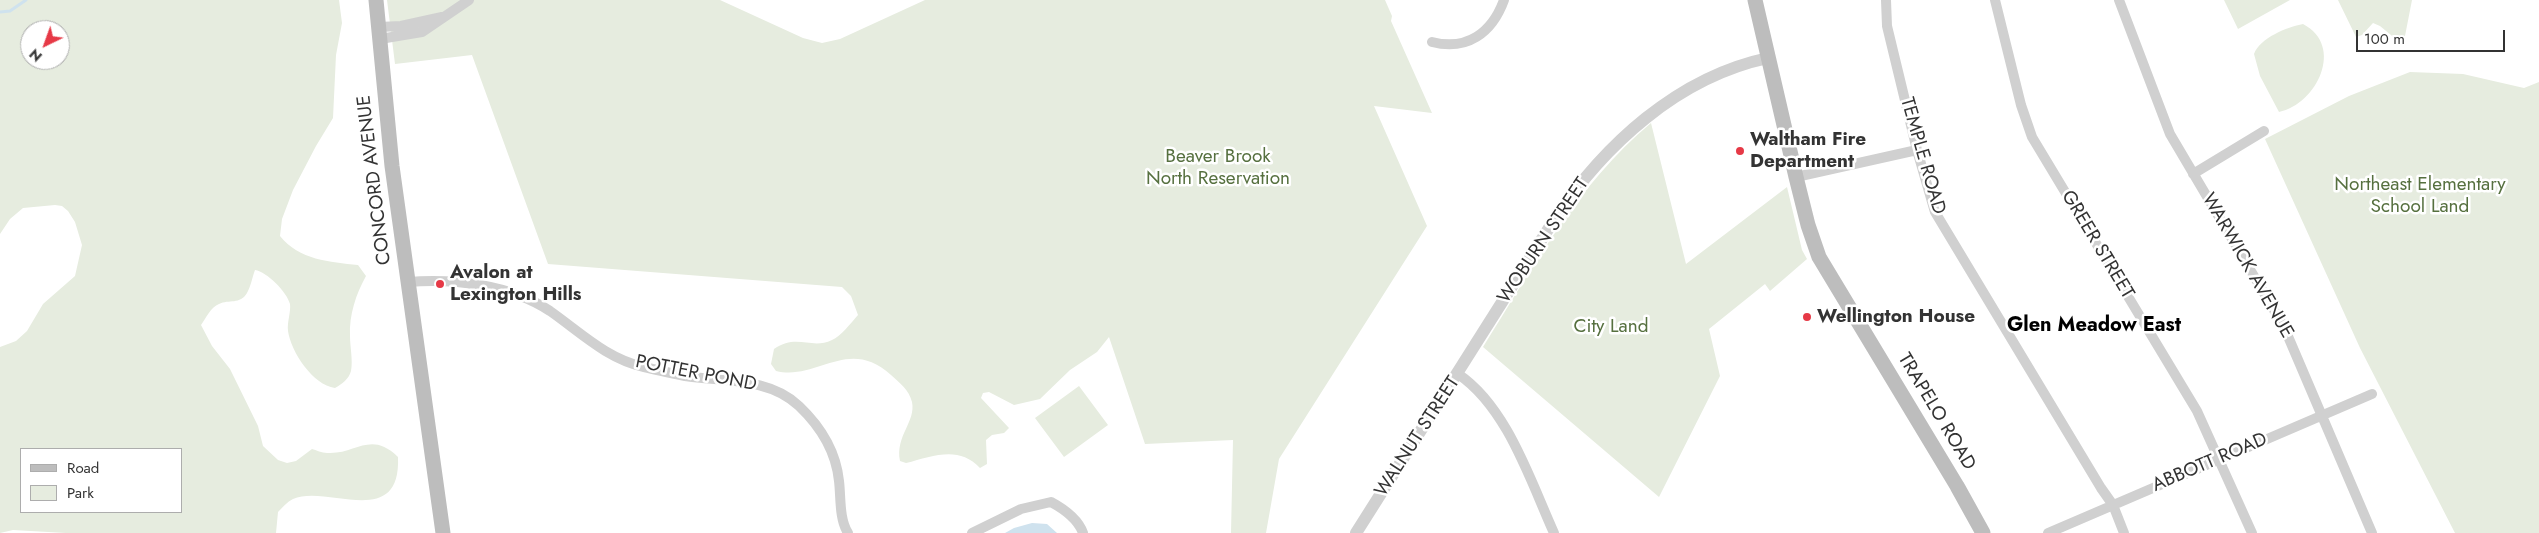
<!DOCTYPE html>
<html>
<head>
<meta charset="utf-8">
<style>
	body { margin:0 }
	#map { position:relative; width:2539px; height:533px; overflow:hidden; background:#fff; font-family:Jost,sans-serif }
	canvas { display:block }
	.legend { position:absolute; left:20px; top:448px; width:162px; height:65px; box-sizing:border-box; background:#fff; border:1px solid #adadad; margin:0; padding:6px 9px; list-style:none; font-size:15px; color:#333 }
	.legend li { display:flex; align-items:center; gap:10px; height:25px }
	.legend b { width:25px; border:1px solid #adadad }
	.north { position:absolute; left:20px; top:20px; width:50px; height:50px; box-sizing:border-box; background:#fff; border:1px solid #adadad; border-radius:50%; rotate:222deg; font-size:14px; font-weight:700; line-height:20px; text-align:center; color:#333 }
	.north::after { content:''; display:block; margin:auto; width:18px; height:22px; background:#e63946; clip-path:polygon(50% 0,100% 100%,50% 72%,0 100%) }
	.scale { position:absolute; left:2356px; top:30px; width:149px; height:22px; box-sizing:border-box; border:2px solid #333; border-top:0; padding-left:6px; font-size:15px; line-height:18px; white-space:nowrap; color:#333; -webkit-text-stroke:4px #fff; paint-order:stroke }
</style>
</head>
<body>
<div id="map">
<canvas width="2539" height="533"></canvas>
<ul class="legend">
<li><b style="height:6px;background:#bdbdbd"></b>Road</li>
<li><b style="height:14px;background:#e6ecdf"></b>Park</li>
</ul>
<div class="north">N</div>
<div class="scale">100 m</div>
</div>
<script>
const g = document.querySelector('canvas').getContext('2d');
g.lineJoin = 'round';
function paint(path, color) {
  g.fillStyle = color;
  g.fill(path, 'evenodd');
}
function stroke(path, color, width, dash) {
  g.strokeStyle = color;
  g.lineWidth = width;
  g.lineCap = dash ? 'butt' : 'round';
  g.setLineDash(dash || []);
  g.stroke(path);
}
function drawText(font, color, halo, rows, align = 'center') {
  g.font = font + ' Jost,sans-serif';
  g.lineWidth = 5;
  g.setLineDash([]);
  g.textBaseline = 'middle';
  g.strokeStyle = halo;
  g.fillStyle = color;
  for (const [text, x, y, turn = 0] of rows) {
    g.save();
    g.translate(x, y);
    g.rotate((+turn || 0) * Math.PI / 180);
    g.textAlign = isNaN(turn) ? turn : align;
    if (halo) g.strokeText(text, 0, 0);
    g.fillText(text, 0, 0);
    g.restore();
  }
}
paint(new Path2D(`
	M 0,0 L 339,0 L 342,23 L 336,55 L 333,118 L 316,146 L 293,190 L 282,219 L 280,236 C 299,260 330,262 358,265 L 366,276 C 356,294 349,315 350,336 C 350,347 353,360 351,371 C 349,379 342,384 335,388 C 313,385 291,352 288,331 C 287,322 291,312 290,304 C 287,292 267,272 255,270 C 252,278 251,286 247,293 C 240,305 229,299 219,304 C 211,307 206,318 201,325 L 212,346 L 230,369 L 258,426 L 263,446 L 278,460 L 287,463 L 296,461 L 312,449 C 316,450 322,453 327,453 C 356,455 370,430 398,457 C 401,531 327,484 293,499 C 287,502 283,507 278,512 L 276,533 L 66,533 L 13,530 L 0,533 L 0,347 L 16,341 L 27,331 L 43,304 L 75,276 L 82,245 L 75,222 L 68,211 L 62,206 L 55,205 L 23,208 L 10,219 L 0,234 ZM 30,30 L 60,30 L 60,60 L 30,60 ZM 21,449 L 181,449 L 181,512 L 21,512 Z
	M 387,0 L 720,0 L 803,38 L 822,43 L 840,39 L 925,0 L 1385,0 L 1392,16 L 1391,21 L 1432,113 L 1374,106 L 1427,226 L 1279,459 L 1266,533 L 1231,533 L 1233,440 L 1145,444 L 1109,337 L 1097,352 L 1070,370 L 1040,399 L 1014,405 L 989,392 L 983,393 L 981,398 L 1009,428 L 1004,433 L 992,435 L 986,440 L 987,464 L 980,468 C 959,445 933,456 906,463 L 900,461 C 895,436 916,422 912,402 C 909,390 900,383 891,375 C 848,336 818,381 776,371 L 771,364 L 774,349 C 797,333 811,350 832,340 C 841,336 850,324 858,315 L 851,296 L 842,287 L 548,264 L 472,55 L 395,64 Z
	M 2224,0 L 2290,0 L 2238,29 Z
	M 2338,0 L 2412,0 L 2405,36 L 2399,41 L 2397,40 L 2380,26 L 2373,23 L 2362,35 L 2356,37 Z
	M 2303,24 C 2345,46 2317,104 2279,112 L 2260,76 L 2254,54 C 2260,38 2287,27 2303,24 Z
	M 2410,72 L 2463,74 L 2524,88 L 2539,82 L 2539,533 L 2455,533 L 2360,348 L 2265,139 L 2349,96 Z
	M 1651,123 L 1686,264 L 1787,187 L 1802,250 L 1807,259 L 1770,291 L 1765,284 L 1709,329 L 1720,376 L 1659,497 L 1483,347 C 1534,266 1577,185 1651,123 Z
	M 1079,386 L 1108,425 L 1064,457 L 1035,418 Z`), '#e6ecdf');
paint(new Path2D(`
	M 1032,523 L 1047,524 L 1057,533 L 1005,533 L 1014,528 Z`), '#cfe2ee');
stroke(new Path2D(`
	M 0,12 L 10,11 L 26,0`), '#cfe2ee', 3);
stroke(new Path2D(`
	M 1886,0 L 1887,26 L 1917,150 L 1935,212 L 2101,488 L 2113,505 L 2124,533
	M 1995,0 L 2021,105 L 2032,137 L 2197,411 L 2252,533
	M 2119,0 L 2170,134 L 2284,327 L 2372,533
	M 379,27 L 401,26 L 442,17
	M 380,39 L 422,32 L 469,0
	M 1432,42 C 1467,51 1492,33 1504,0
	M 2193,174 L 2264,131
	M 1796,177 L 1917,150
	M 408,282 C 454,278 511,285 550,311 C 580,332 607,359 644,367 C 657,370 671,373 685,376 C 723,382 769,377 799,406 C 820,426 836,452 839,481 C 841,497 839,519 848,533
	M 1458,374 C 1507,407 1530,480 1554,533
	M 972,533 L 1021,509 L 1051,502 C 1064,509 1078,519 1083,533
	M 2048,533 L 2372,394`), '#d0d0d0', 10);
stroke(new Path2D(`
	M 1356,533 L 1554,220 C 1604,145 1678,77 1768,58`), '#d0d0d0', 12);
stroke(new Path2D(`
	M 376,0 L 392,166 L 443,533
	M 1755,0 L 1796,177 L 1808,225 L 1819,257 L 1957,486 L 1983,533`), '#bdbdbd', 15);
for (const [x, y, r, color] of [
	[1740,151,5,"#e63946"],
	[440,284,5,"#e63946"],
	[1807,317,5,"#e63946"]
]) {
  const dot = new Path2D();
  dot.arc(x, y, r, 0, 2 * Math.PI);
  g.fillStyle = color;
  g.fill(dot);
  stroke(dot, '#fff', 2);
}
drawText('bold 19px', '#333', '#fff', [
	["Waltham Fire",1750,140],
	["Department",1750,162],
	["Avalon at",450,273],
	["Lexington Hills",450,295],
	["Wellington House",1817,317]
], 'left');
drawText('19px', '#333', '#fff', [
	["TEMPLE ROAD",1922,156,74],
	["CONCORD AVENUE",375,180,-97],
	["WOBURN STREET",1544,241,-56],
	["GREER STREET",2097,245,59],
	["WARWICK AVENUE",2247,266,60],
	["POTTER POND",696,374,11],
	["TRAPELO ROAD",1936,412,59],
	["WALNUT STREET",1418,437,-57],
	["ABBOTT ROAD",2210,463,-23]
]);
drawText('19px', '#56703f', '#fff', [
	["Beaver Brook",1218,157],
	["North Reservation",1218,179],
	["Northeast Elementary",2420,185],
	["School Land",2420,207],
	["City Land",1611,327]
]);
drawText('bold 20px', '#000', '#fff', [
	["Glen Meadow East",2094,326]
]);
</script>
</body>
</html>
